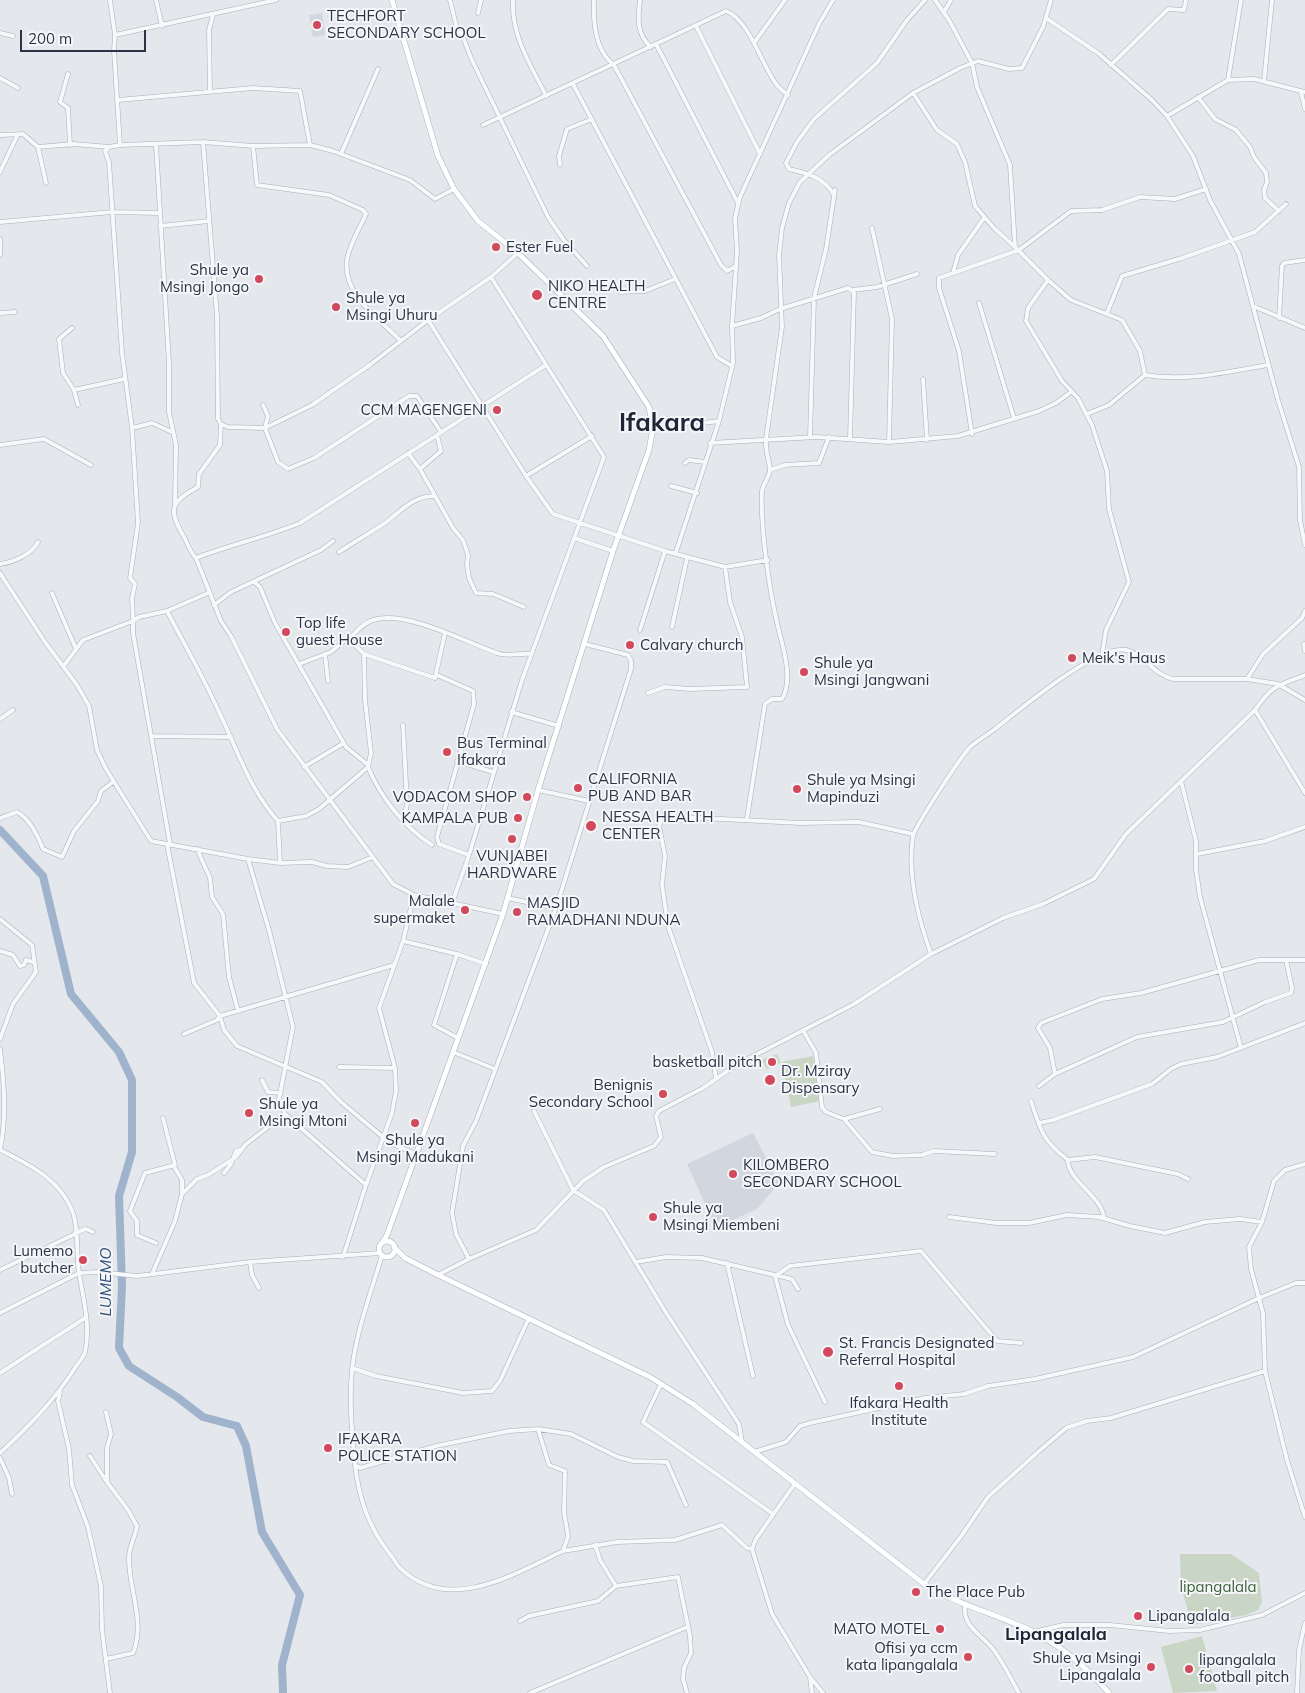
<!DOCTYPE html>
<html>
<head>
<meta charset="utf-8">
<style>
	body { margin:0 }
	#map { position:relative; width:1305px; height:1693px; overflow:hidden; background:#e4e7ec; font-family:Mulish,sans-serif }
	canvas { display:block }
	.scale { position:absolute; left:20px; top:30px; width:126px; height:22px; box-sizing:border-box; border:2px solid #2b3445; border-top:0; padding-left:6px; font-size:15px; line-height:18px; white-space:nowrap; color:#2b3445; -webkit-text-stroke:4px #f4f6f9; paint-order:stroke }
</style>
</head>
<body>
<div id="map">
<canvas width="1305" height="1693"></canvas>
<div class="scale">200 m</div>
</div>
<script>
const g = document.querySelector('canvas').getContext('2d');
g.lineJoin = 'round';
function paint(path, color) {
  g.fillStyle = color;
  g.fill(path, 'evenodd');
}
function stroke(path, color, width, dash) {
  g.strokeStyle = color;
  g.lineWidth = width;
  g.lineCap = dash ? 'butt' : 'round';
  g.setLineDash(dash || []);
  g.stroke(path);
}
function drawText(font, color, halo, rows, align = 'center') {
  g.font = font + ' Mulish,sans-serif';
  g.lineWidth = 4;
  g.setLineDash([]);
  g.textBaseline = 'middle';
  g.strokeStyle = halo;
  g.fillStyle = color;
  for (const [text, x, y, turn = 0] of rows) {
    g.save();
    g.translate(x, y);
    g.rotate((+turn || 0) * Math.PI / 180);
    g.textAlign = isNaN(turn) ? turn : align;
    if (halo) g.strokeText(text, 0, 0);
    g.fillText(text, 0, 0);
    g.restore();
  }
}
paint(new Path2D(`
	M 322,13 L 325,35 L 313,37 L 309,15 Z
	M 753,1133 L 779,1183 L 757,1209 L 716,1228 L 687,1164 Z`), '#d2d6de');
paint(new Path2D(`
	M 777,1054 L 781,1063 L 767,1069 L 762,1060 Z
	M 813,1056 L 821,1101 L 791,1107 L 782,1062 Z
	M 1180,1554 L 1231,1554 L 1259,1573 L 1262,1602 L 1258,1610 L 1246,1615 L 1192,1625 L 1181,1587 Z
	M 1202,1636 L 1217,1691 L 1173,1693 L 1161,1647 Z`), '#c9d6c5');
stroke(new Path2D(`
	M 0,830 L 43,876 L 71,994 L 119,1052 L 132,1080 L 132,1152 L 119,1196 L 122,1286 L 119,1348 L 129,1366 L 177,1397 L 203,1417 L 237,1426 L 246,1446 L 262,1532 L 300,1595 L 282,1665 L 283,1693`), '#9fb4cc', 8);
const street = new Path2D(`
	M 110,0 L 115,35
	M 156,0 L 162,26
	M 450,0 L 458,33
	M 513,0 C 511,36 531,65 546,96
	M 594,0 C 593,22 595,51 614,65 L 721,265 L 727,271 L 736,266
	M 640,0 C 638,18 636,34 651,47
	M 935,0 L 949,20 L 972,63 L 977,87 L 1010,165 L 1015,247 L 1048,280 L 1028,308 L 1026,321 L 1062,381 L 1078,398 L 1092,425 L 1107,471 L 1109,509 L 1129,582 L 1106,630 L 1102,655
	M 944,12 L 951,0
	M 478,13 L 481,0
	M 1046,18 L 1098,53 L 1152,100 L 1167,116 L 1193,156 L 1210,200 L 1239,254 L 1278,400 L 1299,467 L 1300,520 L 1305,545
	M 696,26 L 760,154
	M 461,32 L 471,58 L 548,217 L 563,239 L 587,266
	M 0,33 L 13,36
	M 754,43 L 785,0
	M 656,44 L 738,203
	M 1111,65 L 1168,9 L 1184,10 L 1186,0
	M 68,74 L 60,102 L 68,108 L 70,145
	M 0,78 L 18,88
	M 1228,80 L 1241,0
	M 1264,81 L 1272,0
	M 573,84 L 717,357 L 732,366
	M 210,91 L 209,30 L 213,15
	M 1301,92 L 1305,109
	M 913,93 L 937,130 L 957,144 L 965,162 L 975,206 L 994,228 L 1015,247
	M 1198,97 L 1215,119 L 1236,130 L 1250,147 L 1254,157 L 1266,173 L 1267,182 L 1264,190 L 1265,198 L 1279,211
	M 118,100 L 253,88 L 300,91 L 310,145
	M 1167,116 L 1228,80 L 1254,79 L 1305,92
	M 483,125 L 726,11 C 750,20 762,67 777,85 C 780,89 784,92 788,95
	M 0,135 L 23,134 L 38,147 L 74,144 L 109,147
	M 203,142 L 217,316 L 218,419 L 221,424 L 228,427 L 265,428 L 312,405 L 371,364 L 428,320 L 491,277 L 518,253
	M 120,145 L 114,51 L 115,35 L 276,0
	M 156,145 L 169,363 L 169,412 L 176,445 L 175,506
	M 253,146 L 257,185 L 329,195 L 363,210 L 366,214 C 360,228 349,245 347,260 C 342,294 379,319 400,340
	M 38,147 L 46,183
	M 341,154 L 378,69
	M 560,165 L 559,156 L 567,129 L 592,119
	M 0,172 L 18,134
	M 834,195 C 825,178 807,173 789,169 L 786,163 L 797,142 L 814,119 L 877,63 L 907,20 L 925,0
	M 0,222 L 112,212 L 159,213
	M 160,226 L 209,221
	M 872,228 L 892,319 L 889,442
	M 0,255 L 0,239
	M 953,273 L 958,255 L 984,218
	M 1048,280 L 1071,300 L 1122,320 L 1140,351 L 1145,375
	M 620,292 L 645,291 L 675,279
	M 854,292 L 853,290 L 877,287 L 917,274
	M 979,303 L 1014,418
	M 1253,306 L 1305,328
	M 0,313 L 15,312
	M 1107,313 L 1122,276 L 1182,258 L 1255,232 L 1286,204
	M 1279,318 L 1282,266 L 1284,263 L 1305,260
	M 428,320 L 526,476 L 553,514 L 665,551 L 725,567 L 768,560
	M 732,326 L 761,318 L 780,309 L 848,288 L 854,292 L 850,439
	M 72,328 L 59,339 L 63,373 L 74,390 L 78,405
	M 923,379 L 927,440
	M 74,390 L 124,379
	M 263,405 L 268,416 L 265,428 L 278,462 L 288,469 L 314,458 L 409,396 L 417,396 L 441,432
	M 1087,414 L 1109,405 L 1145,375 C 1187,382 1227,372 1268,365
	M 668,419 L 685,424 L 693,420 L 703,423 L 719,421
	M 132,428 L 152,423 L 172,432
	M 972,434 L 959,351 L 939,288 L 939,278 L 1019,250 L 1071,211 L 1102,210 L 1140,197 L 1175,199 L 1206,189
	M 810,437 L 814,298 L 826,249 L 835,190
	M 710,443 L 816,437 L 889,442 L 958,436 L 1039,411 L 1056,403 L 1071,392
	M 0,445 L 44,439 L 91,465
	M 408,453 L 420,469 L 453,528 L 463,540 L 468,555 L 467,565 L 469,578 L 476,593 L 493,594 L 524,607
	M 685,463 L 689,460 L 705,462
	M 420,469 L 441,451 L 437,435
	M 770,470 L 785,465 L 819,463 L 829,437
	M 526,476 L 592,436
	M 671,486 L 697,493
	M 574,538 L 613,551
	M 339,552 C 354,542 370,533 385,523 C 401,511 413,496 434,496
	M 676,552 L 719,421 L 733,363 L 732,326 L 737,251 L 735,218 L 740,197 L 819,24 L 833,0
	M 196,558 C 190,552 188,544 184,537 C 168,510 170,502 198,487 L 199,474 L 220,445 L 221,424
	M 0,564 C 14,562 32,554 38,542
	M 0,573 L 45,642 L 77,685 L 89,706 L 97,750 L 106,769 L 151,841 L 248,859 L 280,863 L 312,862 L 327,866 L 348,867 L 373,857
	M 254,582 L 260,587 L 275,623 L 346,747 L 367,764
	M 52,593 L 76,649
	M 214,605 L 231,592 L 321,550 L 333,541
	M 167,611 C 184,644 203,676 218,710 C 237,748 249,789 278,821 L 280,863
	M 672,627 L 687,558
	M 640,630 L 665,551
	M 1304,644 L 1305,651
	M 325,654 L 328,681
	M 364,654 L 435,678 L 445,633
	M 299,664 L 331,652 L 345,640 L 349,639
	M 63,667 L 83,640 L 133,621 L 132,598 L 135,584 L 130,578 L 138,523 L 132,428 L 122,353 L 109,162 L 105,151 L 109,147 L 120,145 L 203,142 L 253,146 L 310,145 L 333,151 L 410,180 L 435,199 L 454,189
	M 435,678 L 437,675 L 473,691 L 474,704 L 437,837 L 439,844 L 469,855
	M 1247,679 L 1263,654 L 1302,618 L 1305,611
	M 648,693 L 665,687 L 690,689 L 747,687 L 742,637 L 730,602 L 725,567
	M 1255,710 L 1305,793
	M 511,712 L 559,726
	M 0,719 L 13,710
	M 403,725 L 407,804 L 404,820
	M 151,736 L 231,737
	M 457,761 L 493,772
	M 304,767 L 344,743
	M 368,767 C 381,798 404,827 432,845
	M 1181,781 L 1196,841 L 1196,870 L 1200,897 L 1241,1048
	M 538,790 L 589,801
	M 0,818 L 17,812 C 30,819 38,836 43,849 L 62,857 L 74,831 L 98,801 L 101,791 L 113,782
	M 747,818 L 765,704 L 772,699 L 782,699 C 793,681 784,650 779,631 C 770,595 760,528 762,491 C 763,483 770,477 770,469 C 769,459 765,451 766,439 L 782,327 L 779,255 L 782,228 L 789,203 L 800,182 L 829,155 L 913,93 L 960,68 L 978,61 L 1009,69 L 1022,68 L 1043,27 L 1051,0
	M 278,821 L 306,816 L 319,809 L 368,767 L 371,753 L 365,700 L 364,654 L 349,639 C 356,632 363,623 373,620 C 407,610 465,642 497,653 C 506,657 521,653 531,654
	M 167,844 L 194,983 L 220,1016 L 394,965
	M 170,844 L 133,633 L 133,621 L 139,617 L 167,611 L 208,593
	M 197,849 L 210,878 L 212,897 L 223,914 L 229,977 L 238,1011
	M 1197,854 L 1265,841 L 1305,827
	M 248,859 L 269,930 L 293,1027 L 279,1099 L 285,1114 L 366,1185
	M 414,895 L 393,884 L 277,729 L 231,636 L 221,621 L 196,558 C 230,545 266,537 300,523 L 546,365
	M 507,898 L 556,908
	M 452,903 L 469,855 L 522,680 L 604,457 L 491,277
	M 0,919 L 32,945 L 36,972 L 13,1004 L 0,1039
	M 0,951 L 13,955 L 20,966 L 24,965 L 26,960 L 33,962
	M 457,954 L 434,1025 L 458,1038
	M 931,954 C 918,918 907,875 913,836 C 915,826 962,755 970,747 C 978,740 987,735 995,729 C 1018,711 1097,644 1126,650 C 1145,654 1153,675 1173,679 L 1247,679 L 1278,684 L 1305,700
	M 486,964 L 457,954 L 403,941 L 414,895 L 503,914
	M 804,1032 L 816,1053 L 822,1107 L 826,1112 L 844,1119 L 872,1152 L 893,1156 L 922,1155 L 934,1151 L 995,1154
	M 184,1034 L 217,1020 L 220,1016 L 224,1030 L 237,1046 L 322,1082 L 341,1102 L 390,1143 L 416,1154
	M 0,1049 C 4,1082 7,1117 0,1150
	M 453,1052 L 495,1069
	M 339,1067 L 395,1068
	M 1055,1074 L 1050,1048 L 1038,1028 L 1041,1023 L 1102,999 L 1141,993 L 1259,960 L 1305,960
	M 716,1079 L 712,1052 L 668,926 L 662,885 L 665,856 L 659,826 L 663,816 L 800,823 L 859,822 L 913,834
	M 262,1080 L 268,1092 L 280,1093
	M 1039,1086 L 1055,1074 L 1137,1037 L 1223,1022 L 1265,1002 L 1291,993 L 1292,988 L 1286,960
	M 1031,1101 C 1041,1131 1042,1140 1068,1160 C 1067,1180 1102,1196 1104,1218
	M 534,1111 L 573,1190 L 604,1210 L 665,1311 L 739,1424 L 742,1442
	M 844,1119 L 880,1109
	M 1039,1123 L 1053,1120 L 1152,1084 L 1171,1069 L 1181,1064 L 1217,1057 L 1305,1023
	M 0,1150 C 29,1164 61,1180 73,1213 C 79,1230 76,1254 79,1273 C 83,1297 91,1327 85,1352 C 84,1357 78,1363 75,1368 C 54,1401 28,1427 0,1453
	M 1068,1160 L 1095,1157 L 1178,1174 L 1188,1179
	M 1305,1164 L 1285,1170 L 1274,1181 L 1262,1222 L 1249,1247 L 1251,1269 L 1263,1313 L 1265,1371 L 1287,1460 L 1305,1517
	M 173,1165 L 182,1180 L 182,1194
	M 224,1173 L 231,1164 L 236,1151 L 242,1149
	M 949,1217 L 997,1223 L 1029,1223 L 1067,1215 L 1099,1217 L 1130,1226 L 1165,1233 L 1205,1222 L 1240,1219 L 1262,1222
	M 75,1233 L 86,1229 L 93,1232
	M 156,1243 L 137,1235 L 137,1221 L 130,1211 L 145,1173 L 175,1165 L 163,1118
	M 382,1255 C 371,1293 356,1331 352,1370 C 349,1401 352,1433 355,1465 L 360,1468 L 436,1446 L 509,1431 L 538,1429 L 571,1434 L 618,1457 L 633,1461 L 667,1462 L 686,1505
	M 343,1257 L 366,1185 L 392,1113 L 396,1091 L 395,1068 L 379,1008 L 403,941
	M 469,1259 L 456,1234 L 452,1213 L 463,1146 L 476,1121 L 556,908 L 631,669 L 631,661 L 628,655 L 585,644
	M 250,1262 L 252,1275 L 259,1288
	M 636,1262 L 666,1257 L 702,1258 L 792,1279 L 798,1289
	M 727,1263 L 753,1376
	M 0,1270 L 75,1234
	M 152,1274 L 175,1221 L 182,1194 L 197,1179 L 208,1175 L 236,1157 L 246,1144 L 285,1114
	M 438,1275 L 469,1259 L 536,1230 L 583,1181 L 604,1167 L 654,1146 L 661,1137 L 656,1116 L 659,1111 L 703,1088 L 736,1065 L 854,1004 L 931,954 L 1003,918 L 1043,904 L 1094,879 L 1126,834 L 1255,710 C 1273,684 1278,686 1305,675
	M 0,1313 L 79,1273 L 98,1272 L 137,1276 L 250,1262 L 380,1253
	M 352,1368 L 376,1376 L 463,1393 L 492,1391 L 500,1381 L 528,1320
	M 0,1373 L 85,1318
	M 661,1384 L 643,1422 L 773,1514
	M 60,1392 L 58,1401 L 69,1449 L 72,1485 L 88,1527 L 101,1586 L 102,1630 L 110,1693
	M 825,1402 L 788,1325 L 775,1276 L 790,1266 L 921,1251 L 997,1341 L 1021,1343
	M 106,1412 L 111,1434 L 107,1448 L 107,1482 L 128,1510 L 137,1526 C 135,1537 130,1545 129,1556 C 128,1589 146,1621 133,1653 L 106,1659
	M 754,1452 L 786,1442 L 800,1426 L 810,1423 L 925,1398 L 964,1394 L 988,1386 L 1035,1379 L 1133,1357 L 1259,1298 L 1296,1283 L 1305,1283
	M 90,1456 L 107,1482
	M 0,1458 L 9,1478 L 12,1494
	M 355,1465 C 359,1498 368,1526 389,1553 C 393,1557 396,1564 400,1568 C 449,1615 514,1574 563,1551 L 568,1536 L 564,1512 L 565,1471 L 549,1465 L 538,1429
	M 794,1485 L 756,1539 L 752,1549 L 772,1614 L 810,1677 L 823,1693
	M 595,1545 L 600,1560 L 616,1586
	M 563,1551 L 617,1542 L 675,1540 L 722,1525 L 747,1548 L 752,1549
	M 924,1584 L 962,1535 L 988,1497 L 1038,1452 L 1066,1428 L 1087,1421 L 1111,1418 L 1265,1371
	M 965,1606 C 962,1626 982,1635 993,1649 C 1003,1662 1011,1679 1019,1693
	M 520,1621 L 529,1616 L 598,1601 L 616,1586 L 678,1577 L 690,1636 L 691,1653 L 684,1668 L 683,1679 L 687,1693
	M 1034,1632 L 1063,1625 L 1110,1625 L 1169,1631 L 1200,1630 L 1262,1615 L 1305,1593
	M 810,1677 L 812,1693
	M 530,1693 L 687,1627
	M 1297,1693 L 1299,1650 L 1305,1623`);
const secondary = new Path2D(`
	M379 1249a8 8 0 1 1 16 0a8 8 0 1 1-16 0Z
	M 382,1243 L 387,1235 L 503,914 L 538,790 L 613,551 L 649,450 L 653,428 L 649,407 L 603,336 L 518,253 L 478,221 L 454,189 L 438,156 L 392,0
	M 394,1247 L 405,1258 L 438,1275 L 650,1377 L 693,1404 L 924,1584 C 958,1605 996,1614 1032,1631 C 1062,1646 1087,1668 1109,1693`);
stroke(street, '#a9aeb7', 5);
stroke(secondary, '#a9aeb7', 6);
stroke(street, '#f7f8fa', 4);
stroke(secondary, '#fff', 5);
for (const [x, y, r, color] of [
	[317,25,5,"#d1495b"],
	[496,247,5,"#d1495b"],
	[259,279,5,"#d1495b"],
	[537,295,6,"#d1495b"],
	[336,307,5,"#d1495b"],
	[497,410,5,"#d1495b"],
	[286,632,5,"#d1495b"],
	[630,645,5,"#d1495b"],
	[1072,658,5,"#d1495b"],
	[804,672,5,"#d1495b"],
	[447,752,5,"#d1495b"],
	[578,788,5,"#d1495b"],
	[797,789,5,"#d1495b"],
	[527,797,5,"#d1495b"],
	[518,818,5,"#d1495b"],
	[591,826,6,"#d1495b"],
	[512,839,5,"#d1495b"],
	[465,910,5,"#d1495b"],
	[517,912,5,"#d1495b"],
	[772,1062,5,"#d1495b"],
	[770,1080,6,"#d1495b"],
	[663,1094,5,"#d1495b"],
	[249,1113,5,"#d1495b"],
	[415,1123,5,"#d1495b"],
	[733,1174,5,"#d1495b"],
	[653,1217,5,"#d1495b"],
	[83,1260,5,"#d1495b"],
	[828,1352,6,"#d1495b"],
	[899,1386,5,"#d1495b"],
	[328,1448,5,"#d1495b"],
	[916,1592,5,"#d1495b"],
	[1138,1616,5,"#d1495b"],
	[940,1629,5,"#d1495b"],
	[968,1657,5,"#d1495b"],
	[1151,1667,5,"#d1495b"],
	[1189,1669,5,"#d1495b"]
]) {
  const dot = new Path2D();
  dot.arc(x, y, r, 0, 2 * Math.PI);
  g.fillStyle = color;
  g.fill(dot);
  stroke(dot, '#f4f6f9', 2);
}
drawText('15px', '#2b3445', '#f4f6f9', [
	["TECHFORT",327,16],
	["SECONDARY SCHOOL",327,33],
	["Ester Fuel",506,247],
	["Shule ya",249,270,"right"],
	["Msingi Jongo",249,287,"right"],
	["NIKO HEALTH",548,286],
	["CENTRE",548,303],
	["Shule ya",346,298],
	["Msingi Uhuru",346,315],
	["CCM MAGENGENI",487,410,"right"],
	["Top life",296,623],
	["guest House",296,640],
	["Calvary church",640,645],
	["Meik's Haus",1082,658],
	["Shule ya",814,663],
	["Msingi Jangwani",814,680],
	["Bus Terminal",457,743],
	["Ifakara",457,760],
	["CALIFORNIA",588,779],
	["PUB AND BAR",588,796],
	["Shule ya Msingi",807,780],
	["Mapinduzi",807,797],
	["VODACOM SHOP",517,797,"right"],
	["NESSA HEALTH",602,817],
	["CENTER",602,834],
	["KAMPALA PUB",508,818,"right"],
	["VUNJABEI",512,856,"center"],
	["HARDWARE",512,873,"center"],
	["Malale",455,901,"right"],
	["supermaket",455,918,"right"],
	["MASJID",527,903],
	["RAMADHANI NDUNA",527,920],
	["basketball pitch",762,1062,"right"],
	["Dr. Mziray",781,1071],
	["Dispensary",781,1088],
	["Benignis",653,1085,"right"],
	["Secondary School",653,1102,"right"],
	["Shule ya",259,1104],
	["Msingi Mtoni",259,1121],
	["Shule ya",415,1140,"center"],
	["Msingi Madukani",415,1157,"center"],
	["KILOMBERO",743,1165],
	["SECONDARY SCHOOL",743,1182],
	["Shule ya",663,1208],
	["Msingi Miembeni",663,1225],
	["Lumemo",73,1251,"right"],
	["butcher",73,1268,"right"],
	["St. Francis Designated",839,1343],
	["Referral Hospital",839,1360],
	["Ifakara Health",899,1403,"center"],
	["Institute",899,1420,"center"],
	["IFAKARA",338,1439],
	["POLICE STATION",338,1456],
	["The Place Pub",926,1592],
	["Lipangalala",1148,1616],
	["MATO MOTEL",930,1629,"right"],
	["Ofisi ya ccm",958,1648,"right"],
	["kata lipangalala",958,1665,"right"],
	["Shule ya Msingi",1141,1658,"right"],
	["Lipangalala",1141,1675,"right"],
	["lipangalala",1199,1660],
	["football pitch",1199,1677]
], 'left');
drawText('15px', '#3f6138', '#f4f6f9', [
	["lipangalala",1218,1587]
]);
drawText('italic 16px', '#34527a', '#f4f6f9', [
	["LUMEMO",106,1282,-90]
]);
drawText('bold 18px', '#1d2536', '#f4f6f9', [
	["Lipangalala",1056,1635]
]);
drawText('bold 25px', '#1d2536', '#f4f6f9', [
	["Ifakara",662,423]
]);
</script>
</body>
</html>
